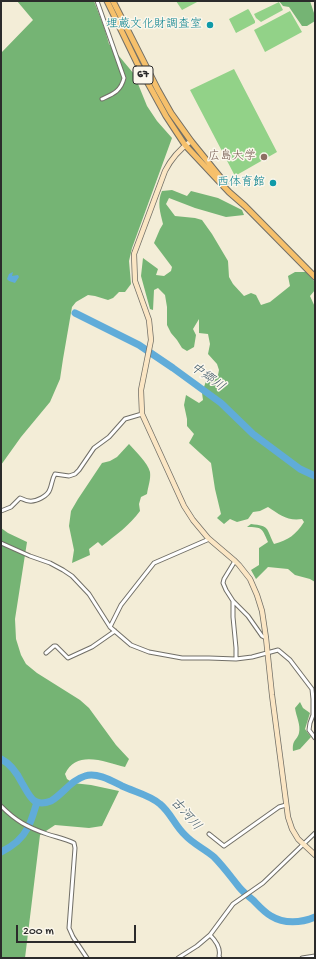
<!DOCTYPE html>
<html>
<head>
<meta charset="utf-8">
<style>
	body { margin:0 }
	#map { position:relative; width:316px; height:959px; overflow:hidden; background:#f3edd7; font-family:"Gochi Hand",sans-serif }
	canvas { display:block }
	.frame { position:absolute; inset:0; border:2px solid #2b2b2b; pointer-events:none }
	.scale { position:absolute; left:16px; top:925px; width:120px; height:18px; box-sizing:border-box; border:2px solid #2b2b2b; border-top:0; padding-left:5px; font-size:12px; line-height:14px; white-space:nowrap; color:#2b2b2b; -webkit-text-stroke:3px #fbf7ec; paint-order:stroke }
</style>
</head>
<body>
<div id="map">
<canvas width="316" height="959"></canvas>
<div class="frame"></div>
<div class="scale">200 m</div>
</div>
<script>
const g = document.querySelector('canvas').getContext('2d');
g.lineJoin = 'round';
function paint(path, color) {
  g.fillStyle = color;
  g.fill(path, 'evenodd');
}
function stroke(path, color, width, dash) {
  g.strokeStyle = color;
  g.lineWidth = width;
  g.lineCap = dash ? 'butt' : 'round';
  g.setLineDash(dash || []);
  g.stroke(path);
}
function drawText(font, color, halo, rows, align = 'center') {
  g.font = font + ' "Gochi Hand","Klee One",sans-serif';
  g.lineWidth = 3;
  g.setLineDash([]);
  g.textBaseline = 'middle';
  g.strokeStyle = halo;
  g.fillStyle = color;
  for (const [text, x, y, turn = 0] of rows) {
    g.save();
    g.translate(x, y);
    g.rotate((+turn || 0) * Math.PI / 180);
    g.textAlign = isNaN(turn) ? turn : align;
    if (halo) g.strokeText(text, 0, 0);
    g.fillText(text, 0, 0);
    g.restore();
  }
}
paint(new Path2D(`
	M 176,1 L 199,1 L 182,10 Z
	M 279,2 L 283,10 L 261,22 L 256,18 L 254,14 Z
	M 248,9 L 249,10 L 255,21 L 255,23 L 236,33 L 229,19 Z
	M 290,11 L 302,32 L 265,52 L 254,30 Z
	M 234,69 L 277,152 L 235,176 L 190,90 Z`), '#92d288');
paint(new Path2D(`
	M 17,1 L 94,1 L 104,27 L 109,44 L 134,74 L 147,106 L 157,121 L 172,138 L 132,248 L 129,261 L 131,284 L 125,292 L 119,292 L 113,298 L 108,300 L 95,296 L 88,295 L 76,302 L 72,307 L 63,359 L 60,379 L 50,402 L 21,437 L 1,465 L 1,53 L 33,20 Z
	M 279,1 L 310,1 L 315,16 L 315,21 L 307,26 L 302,26 L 289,7 L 283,6 Z
	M 172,190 L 187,196 L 191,191 L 218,198 L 242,210 L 244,215 L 226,217 L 195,208 L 169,198 L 166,204 L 175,216 L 195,218 L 202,220 L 212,234 L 228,261 L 229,277 L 233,284 L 244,296 L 251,293 L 256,295 L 261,305 L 270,302 L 290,286 L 288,276 L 295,272 L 306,272 L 315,282 L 315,290 L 310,296 L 315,307 L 315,582 L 310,579 L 295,575 L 288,569 L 268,567 L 256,579 L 251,570 L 259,565 L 259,548 L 268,542 C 262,528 262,527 247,527 L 251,524 C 270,526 266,528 274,544 C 288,540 296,535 304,522 L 302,519 C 287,521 280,515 268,507 L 260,511 L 253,512 L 248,519 L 237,522 L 230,519 L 224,524 L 217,518 L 221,514 L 215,489 L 211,463 L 189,443 L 194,434 L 187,426 L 187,419 L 184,405 L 186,395 L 199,403 L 203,400 L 202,393 L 207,378 L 212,376 L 218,375 L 219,370 L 217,364 L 208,354 L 210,344 L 208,334 L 199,333 L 199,319 L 193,329 L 196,335 L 194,347 L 187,351 L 182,348 L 177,340 L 171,333 L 167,325 L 167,307 L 165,295 L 158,288 L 154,290 L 153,310 L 150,309 L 141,276 L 143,258 L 158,269 L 156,275 L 164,276 L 171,271 L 172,267 L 154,243 L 160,229 L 163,224 C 160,212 157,202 162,191 Z
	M 129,444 C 135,451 148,463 150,472 C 151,479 148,487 147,494 L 141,497 L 139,504 L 140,511 C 130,525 116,535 102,546 L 98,542 L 89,549 L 90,555 L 72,563 L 74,550 L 69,526 L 71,511 L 78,499 L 102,463 L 110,461 L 117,457 Z
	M 1,528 L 8,533 L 27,542 L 15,619 L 16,639 L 21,655 L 26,664 L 37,673 L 80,700 L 89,708 L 116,745 L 129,759 L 125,767 C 106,762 76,749 65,774 L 67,779 L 73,783 L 91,785 L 119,791 L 102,826 L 89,828 L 55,825 L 40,835 L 25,958 L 1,958 Z
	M 300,702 L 303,708 L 310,713 L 305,729 L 311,737 L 300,749 L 293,751 C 292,739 297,741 299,733 C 301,725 296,716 295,708 Z`), '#75b474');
paint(new Path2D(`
	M 13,272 L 12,276 L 18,275 L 19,277 L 15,283 L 9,281 L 7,279 L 9,274 Z`), '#60acd9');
stroke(new Path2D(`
	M 75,313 L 139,345 L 173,368 L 221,403 L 253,434 L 300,469 L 315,476
	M 1,759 C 11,764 17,773 22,783 C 30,796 33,808 51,801 C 63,794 71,780 85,776 C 97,772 112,781 122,786 C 135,792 150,795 160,804 C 171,813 175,826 185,835 C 193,844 205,849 214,857 C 223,866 231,877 239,887 C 243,892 248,896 253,900 C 258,905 264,912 271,916 C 284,924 301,923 315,917
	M 1,852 C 11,847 22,839 27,829 C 32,821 34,811 37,802`), '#60acd9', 7);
const street = new Path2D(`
	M 97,1 L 124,78 C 121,91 113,94 102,99
	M 1,511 L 11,507 L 20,498 C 23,499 26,501 29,501 C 36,502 48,496 50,489 C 52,484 52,479 55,474 L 69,476 L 75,474 L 79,470 L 94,448 L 109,437 L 125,419 L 142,414
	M 1,543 L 30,556 L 50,563 L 63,570 L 72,576 L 89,594 L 110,627 L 131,645 L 149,652 L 182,658 L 209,658 L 236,659 L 252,657 L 278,650 L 290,660 L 312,689 L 313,699 L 313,715 L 310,723 L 309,730 L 315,738
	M 235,561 L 224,579 L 223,583 L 226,590 L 233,601 L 233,617 L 236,648 L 236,659
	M 233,601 L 248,616 L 262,636 L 266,638
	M 110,627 L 121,605 L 154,563 L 207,540 L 208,538
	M 46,653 L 54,646 L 56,646 L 68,658 L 92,647 L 115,631
	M 1,806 C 16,821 27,827 47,834 C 56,837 66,839 74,843 L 75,848 L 69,928 L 73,937 L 87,958
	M 209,834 L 224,846 L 279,807 L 286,805
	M 210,935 C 216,941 221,948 219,956 L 220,958
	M 178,958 L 197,946 L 210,935 L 233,904 L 263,883 L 315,833
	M 302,958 L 315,956`);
const secondary = new Path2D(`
	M 191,141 C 180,149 171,159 165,171 L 134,254 L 135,281 L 149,320 L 151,340 L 141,390 L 142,414 L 184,506 L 193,520 L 208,538 L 235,561 L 239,565 L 250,579 L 257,595 L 262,611 L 266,638 L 272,695 L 288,817 L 292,829 L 298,839 L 315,855`);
const primary = new Path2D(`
	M 107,1 L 138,65 L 166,116 L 185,145 L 229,192 L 245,206 L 315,277
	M 113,1 L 158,90 L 171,113 L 191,141 L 225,183`);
stroke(street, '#716f67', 5);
stroke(secondary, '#716f67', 6);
stroke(primary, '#716f67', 7);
stroke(street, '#fff', 3);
stroke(secondary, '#fbe6c4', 4.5);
stroke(primary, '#f6c06b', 5);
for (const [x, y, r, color] of [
	[210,25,4,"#0f9aa8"],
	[264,157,4,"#8d6e63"],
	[273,183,4,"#0f9aa8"]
]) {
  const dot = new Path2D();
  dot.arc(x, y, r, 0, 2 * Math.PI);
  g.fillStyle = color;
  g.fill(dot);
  stroke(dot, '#fbf7ec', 1.5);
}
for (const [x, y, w] of [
	[143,75,20]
]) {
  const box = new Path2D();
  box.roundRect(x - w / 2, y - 9, w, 18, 3);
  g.fillStyle = '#fbf7ec';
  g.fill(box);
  stroke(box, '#2b2b2b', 1);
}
drawText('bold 11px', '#2b2b2b', null, [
	["67",143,75]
]);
drawText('12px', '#0d838f', '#fbf7ec', [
	["埋蔵文化財調査室",202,25],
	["西体育館",265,183]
], 'right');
drawText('12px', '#785e54', '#fbf7ec', [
	["広島大学",256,157]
], 'right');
drawText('italic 13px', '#3e5868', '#fbf7ec', [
	["中郷川",207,378,36],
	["古河川",185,815,48]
]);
</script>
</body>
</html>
